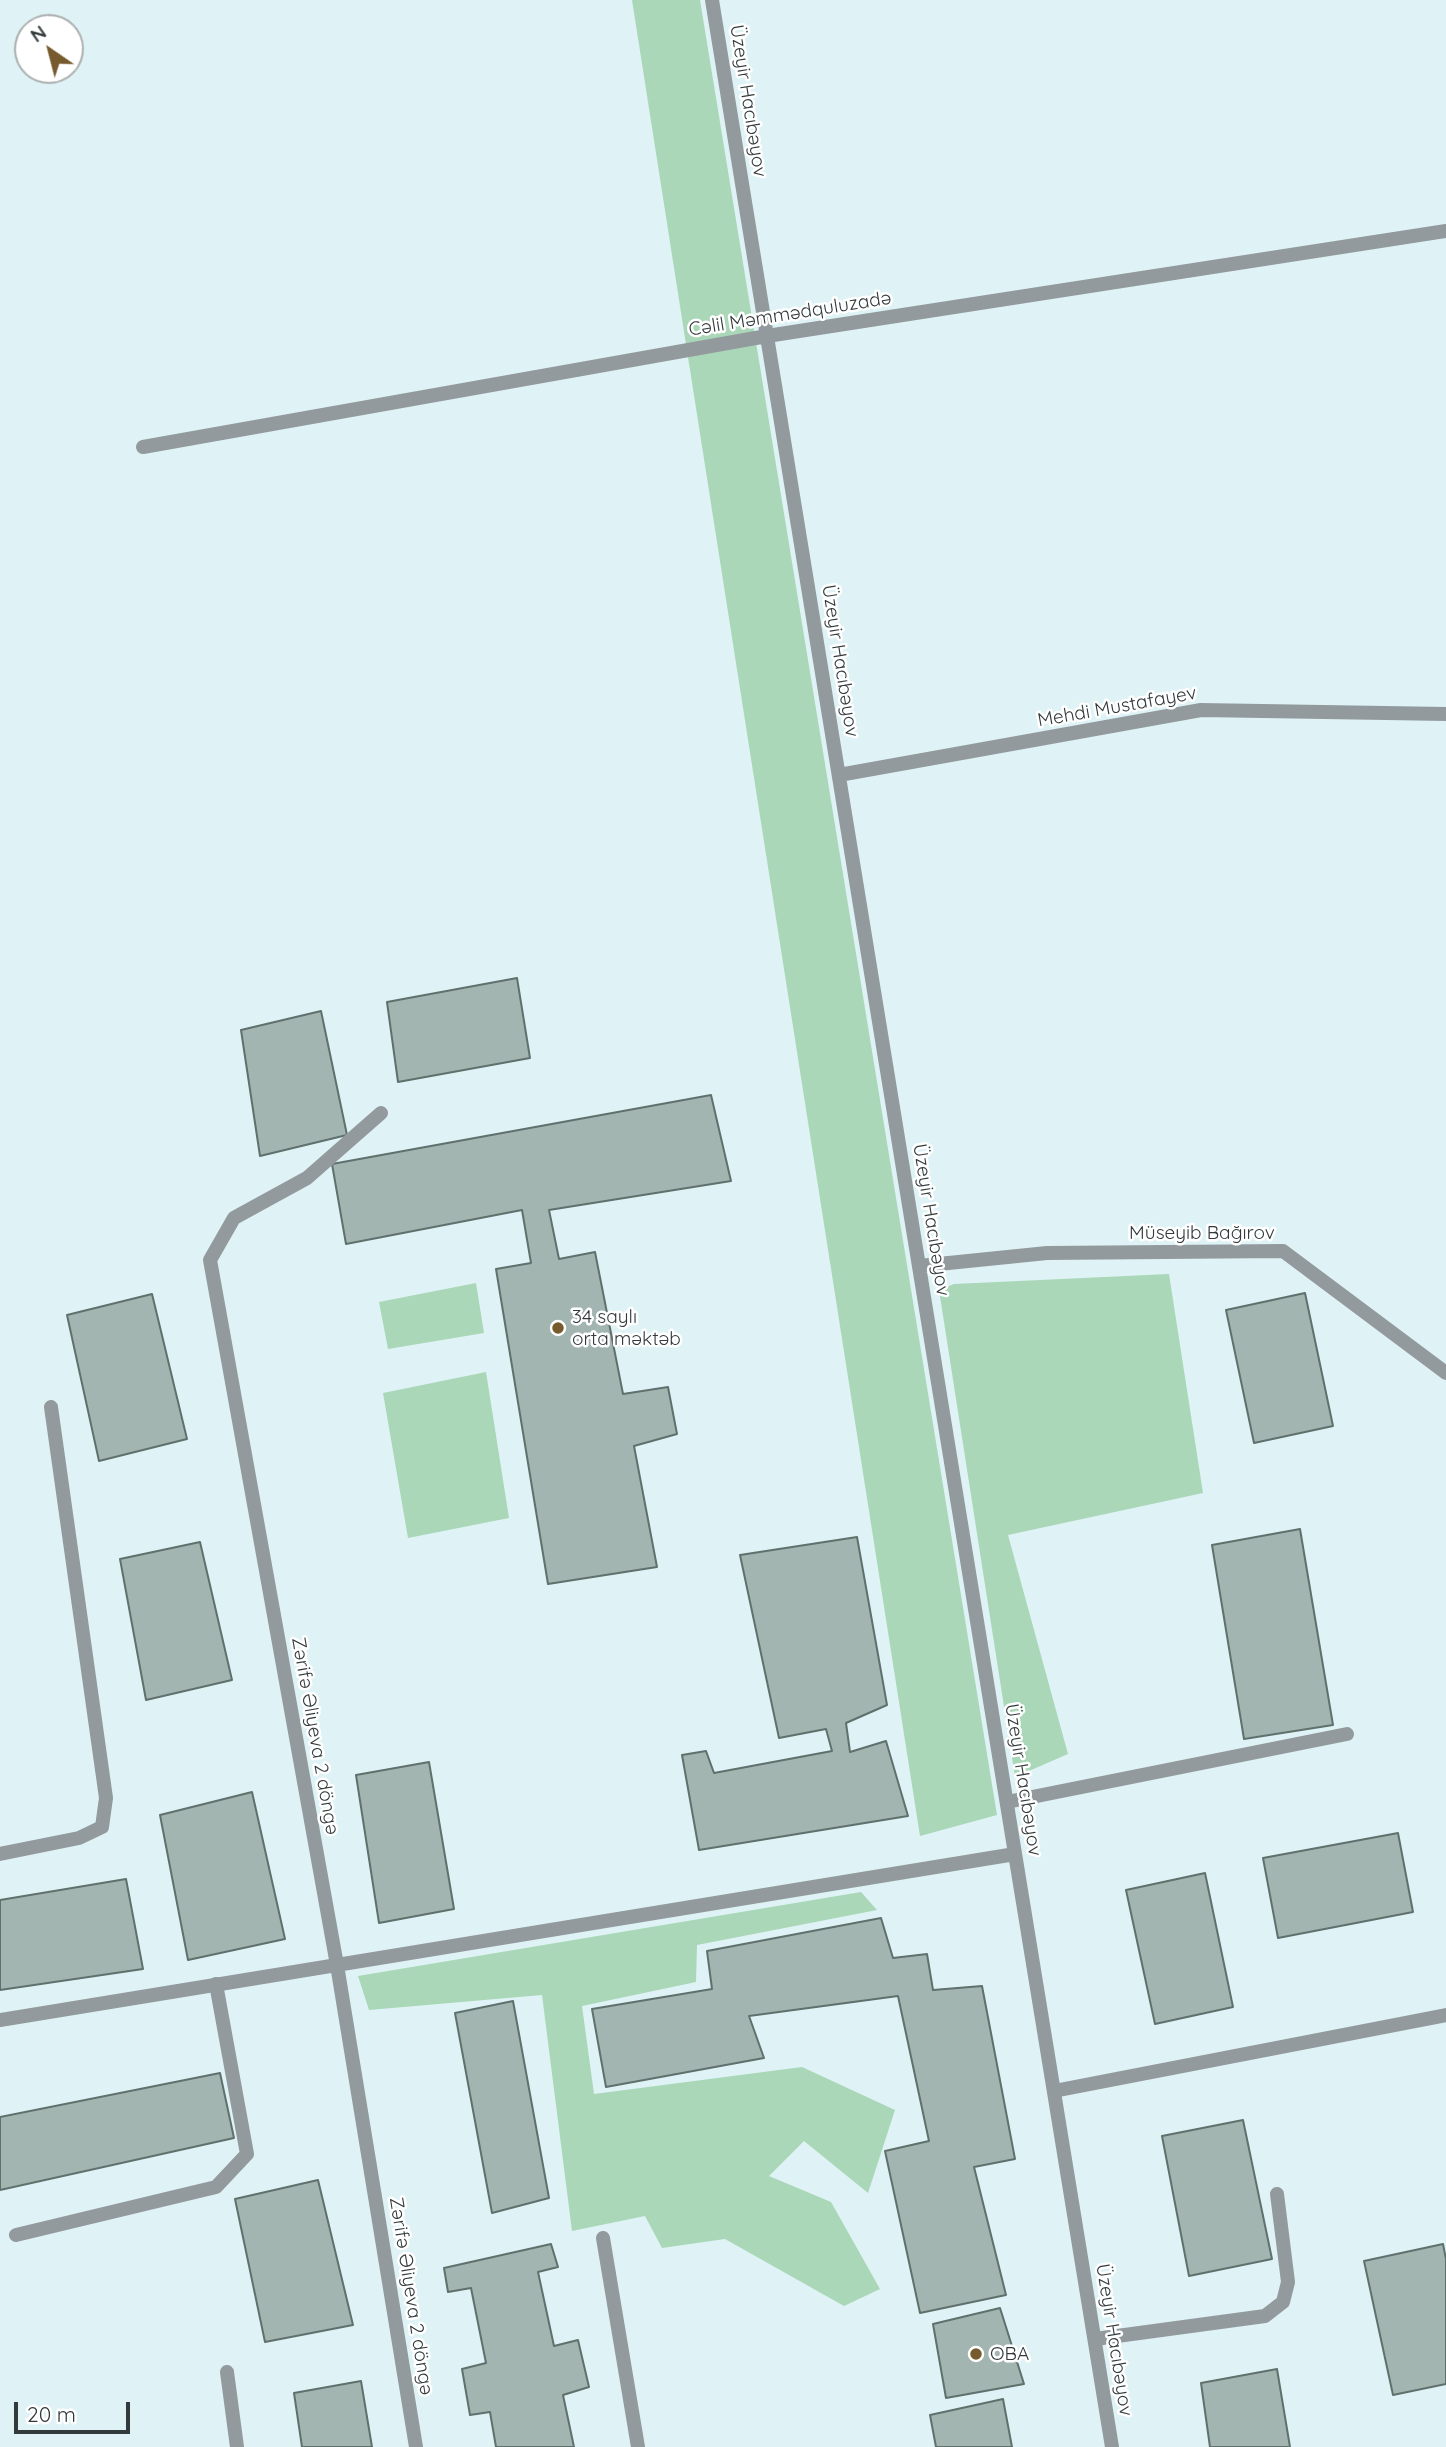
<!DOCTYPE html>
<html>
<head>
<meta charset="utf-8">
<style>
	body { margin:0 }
	#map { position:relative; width:1446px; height:2447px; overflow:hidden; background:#dff3f6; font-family:Quicksand,sans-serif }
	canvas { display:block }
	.north { position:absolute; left:14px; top:14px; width:70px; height:70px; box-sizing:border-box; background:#fff; border:2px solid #adb0b1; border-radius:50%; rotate:325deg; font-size:19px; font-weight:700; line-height:28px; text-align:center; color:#323a3b }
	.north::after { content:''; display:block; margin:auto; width:24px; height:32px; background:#775b2e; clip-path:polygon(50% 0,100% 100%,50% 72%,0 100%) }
	.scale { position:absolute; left:14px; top:2402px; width:116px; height:32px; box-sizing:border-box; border:4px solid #323a3b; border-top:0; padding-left:9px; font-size:21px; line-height:24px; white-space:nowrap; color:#323a3b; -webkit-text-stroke:5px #fff; paint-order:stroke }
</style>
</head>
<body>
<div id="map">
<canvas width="1446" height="2447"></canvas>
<div class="north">N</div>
<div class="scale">20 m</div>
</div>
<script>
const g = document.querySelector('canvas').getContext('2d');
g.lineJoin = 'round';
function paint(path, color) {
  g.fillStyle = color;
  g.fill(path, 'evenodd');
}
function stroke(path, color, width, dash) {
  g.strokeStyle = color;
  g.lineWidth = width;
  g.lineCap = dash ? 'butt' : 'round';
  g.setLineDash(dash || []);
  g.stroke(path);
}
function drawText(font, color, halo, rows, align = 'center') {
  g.font = font + ' Quicksand,sans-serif';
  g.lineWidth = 5;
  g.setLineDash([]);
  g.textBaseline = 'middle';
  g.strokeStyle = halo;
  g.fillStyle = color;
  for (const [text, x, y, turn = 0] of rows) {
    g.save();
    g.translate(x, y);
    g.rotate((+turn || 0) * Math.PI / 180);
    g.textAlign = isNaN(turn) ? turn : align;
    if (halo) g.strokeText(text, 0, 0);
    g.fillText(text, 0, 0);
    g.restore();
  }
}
paint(new Path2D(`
	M 632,0 L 700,0 L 997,1815 L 920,1836 Z
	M 1169,1274 L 1203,1493 L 1008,1535 L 1068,1754 L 1015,1777 L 939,1290 L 954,1284 Z
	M 476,1283 L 484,1333 L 388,1349 L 379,1302 Z
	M 486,1372 L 509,1518 L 408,1538 L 383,1393 Z
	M 861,1892 L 877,1910 L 697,1945 L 696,1982 L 582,2006 L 594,2094 L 802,2067 L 895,2110 L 868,2193 L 804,2141 L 769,2176 L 831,2202 L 880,2289 L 844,2306 L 725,2239 L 662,2248 L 645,2216 L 572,2231 L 542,1995 L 369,2010 L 358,1976 Z`), '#a9d7b8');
const building = new Path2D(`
	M 517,978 L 530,1058 L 398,1082 L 387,1002 Z
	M 321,1011 L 347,1135 L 260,1156 L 241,1030 Z
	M 711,1095 L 731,1181 L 549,1210 L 559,1259 L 595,1252 L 623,1394 L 668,1387 L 677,1434 L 634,1446 L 657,1567 L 548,1584 L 496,1269 L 531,1263 L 522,1210 L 346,1244 L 332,1164 Z
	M 1305,1293 L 1333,1426 L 1254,1443 L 1226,1310 Z
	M 152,1294 L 187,1439 L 99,1461 L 67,1315 Z
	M 1300,1529 L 1333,1725 L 1244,1739 L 1212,1545 Z
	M 857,1537 L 887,1705 L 846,1723 L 850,1752 L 886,1741 L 908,1816 L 699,1850 L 682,1755 L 706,1751 L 714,1773 L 832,1751 L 826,1729 L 779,1738 L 740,1555 Z
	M 200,1542 L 232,1680 L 146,1700 L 120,1559 Z
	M 429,1762 L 454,1909 L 379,1923 L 356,1775 Z
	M 252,1792 L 285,1939 L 188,1960 L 160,1815 Z
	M 1398,1833 L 1413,1912 L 1278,1938 L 1263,1858 Z
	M 1205,1873 L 1233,2007 L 1155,2024 L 1126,1890 Z
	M 126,1879 L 143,1969 L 0,1990 L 0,1900 Z
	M 881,1918 L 893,1958 L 927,1954 L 933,1990 L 982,1986 L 1015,2159 L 974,2167 L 1006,2295 L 920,2313 L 885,2151 L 929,2141 L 898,1996 L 749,2016 L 764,2058 L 606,2087 L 592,2009 L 712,1989 L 707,1951 Z
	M 513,2001 L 549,2198 L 492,2213 L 455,2013 Z
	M 220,2073 L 234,2138 L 0,2190 L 0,2117 Z
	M 1243,2120 L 1272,2259 L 1189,2276 L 1162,2136 Z
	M 318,2180 L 353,2325 L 265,2342 L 235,2199 Z
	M 551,2244 L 558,2267 L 538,2272 L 554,2346 L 578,2340 L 589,2387 L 563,2395 L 574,2447 L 496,2447 L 490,2412 L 470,2415 L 462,2369 L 486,2363 L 471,2288 L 448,2292 L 444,2268 Z
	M 1443,2244 L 1446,2259 L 1446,2384 L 1393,2395 L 1364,2261 Z
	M 1000,2308 L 1024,2384 L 946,2398 L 933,2324 Z
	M 1277,2369 L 1290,2447 L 1210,2447 L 1201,2383 Z
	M 361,2381 L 372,2447 L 302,2447 L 294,2393 Z
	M 1003,2399 L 1012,2447 L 936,2447 L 930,2415 Z`);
paint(building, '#a3b5b1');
stroke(building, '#60716d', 2);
stroke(new Path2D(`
	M 1007,1802 L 1347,1734
	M 16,2235 L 216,2187 L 247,2154 L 216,1984
	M 603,2238 L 638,2447
	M 1095,2339 L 1265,2316 L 1283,2302 L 1288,2282 L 1277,2194`), '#939a9e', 14);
stroke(new Path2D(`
	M 712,0 L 1112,2447
	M 143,447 L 767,336 L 1446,231
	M 839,775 L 1201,710 L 1446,714
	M 381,1113 L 307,1178 L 234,1218 L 210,1260 L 337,1965 L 416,2447
	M 919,1266 L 1047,1253 L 1283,1251 L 1446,1373
	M 0,1854 L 79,1838 L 102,1827 L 106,1798 L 51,1407
	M 0,2020 L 1015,1854
	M 1054,2091 L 1446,2015
	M 227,2372 L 237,2447`), '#939a9e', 14);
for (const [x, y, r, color] of [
	[558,1328,7,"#775b2e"],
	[976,2354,7,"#775b2e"]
]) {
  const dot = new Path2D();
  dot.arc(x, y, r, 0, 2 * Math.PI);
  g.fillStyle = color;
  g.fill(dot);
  stroke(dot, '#fff', 2.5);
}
drawText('19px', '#323a3b', '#fff', [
	["Üzeyir Hacıbəyov",748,101,81],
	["Cəlil Məmmədquluzadə",790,314,-9],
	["Üzeyir Hacıbəyov",840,661,81],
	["Mehdi Mustafayev",1117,707,-10],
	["Üzeyir Hacıbəyov",931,1220,81],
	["Müseyib Bağırov",1202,1233],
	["Zərifə Əliyeva 2 döngə",315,1736,80],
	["Üzeyir Hacıbəyov",1023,1780,81],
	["Zərifə Əliyeva 2 döngə",411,2296,81],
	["Üzeyir Hacıbəyov",1114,2340,81]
]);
drawText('19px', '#323a3b', '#fff', [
	["34 saylı",572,1317],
	["orta məktəb",572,1339],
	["OBA",990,2354]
], 'left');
</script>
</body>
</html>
